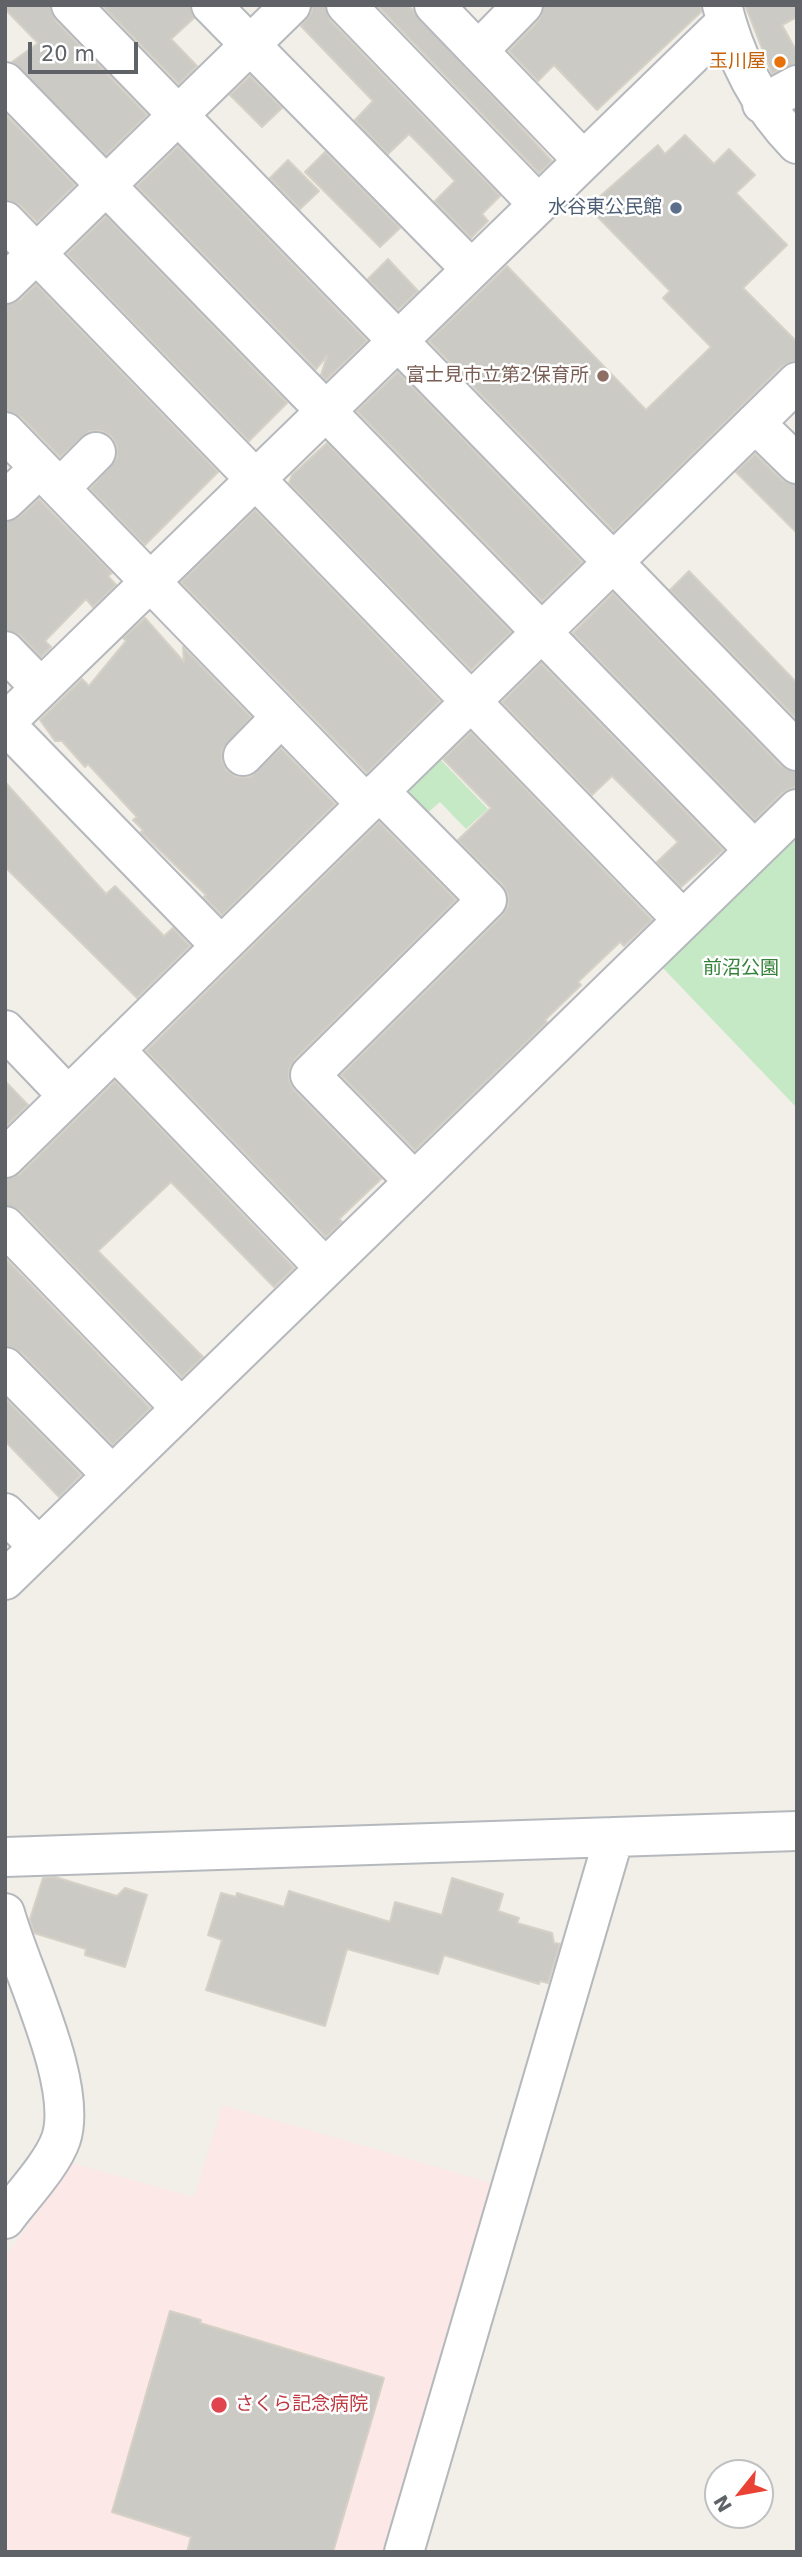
<!DOCTYPE html>
<html>
<head>
<meta charset="utf-8">
<style>
	body { margin:0 }
	#map { position:relative; width:802px; height:2557px; overflow:hidden; background:#f1efe8; font-family:"DejaVu Sans",sans-serif }
	canvas { display:block }
	.frame { position:absolute; inset:0; border:7px solid #5f6368; pointer-events:none }
	.north { position:absolute; left:704px; top:2459px; width:70px; height:70px; box-sizing:border-box; background:#fff; border:2px solid #bfc1c3; border-radius:50%; rotate:239deg; font-size:19px; font-weight:700; line-height:28px; text-align:center; color:#5f6368 }
	.north::after { content:''; display:block; margin:auto; width:24px; height:32px; background:#ea4335; clip-path:polygon(50% 0,100% 100%,50% 72%,0 100%) }
	.scale { position:absolute; left:28px; top:42px; width:110px; height:32px; box-sizing:border-box; border:4px solid #5f6368; border-top:0; padding-left:9px; font-size:21px; line-height:24px; white-space:nowrap; color:#5f6368; -webkit-text-stroke:5px #fff; paint-order:stroke }
</style>
</head>
<body>
<div id="map">
<canvas width="802" height="2557"></canvas>
<div class="frame"></div>
<div class="north">N</div>
<div class="scale">20 m</div>
</div>
<script>
const g = document.querySelector('canvas').getContext('2d');
g.lineJoin = 'round';
function paint(path, color) {
  g.fillStyle = color;
  g.fill(path, 'evenodd');
}
function stroke(path, color, width, dash) {
  g.strokeStyle = color;
  g.lineWidth = width;
  g.lineCap = dash ? 'butt' : 'round';
  g.setLineDash(dash || []);
  g.stroke(path);
}
function drawText(font, color, halo, rows, align = 'center') {
  g.font = font + ' "DejaVu Sans","Noto Sans JP",sans-serif';
  g.lineWidth = 5;
  g.setLineDash([]);
  g.textBaseline = 'middle';
  g.strokeStyle = halo;
  g.fillStyle = color;
  for (const [text, x, y, turn = 0] of rows) {
    g.save();
    g.translate(x, y);
    g.rotate((+turn || 0) * Math.PI / 180);
    g.textAlign = isNaN(turn) ? turn : align;
    if (halo) g.strokeText(text, 0, 0);
    g.fillText(text, 0, 0);
    g.restore();
  }
}
paint(new Path2D(`
	M 223,2105 L 495,2184 L 390,2552 L 5,2552 L 5,2258 L 72,2163 L 194,2197 Z`), '#fce8e6');
paint(new Path2D(`
	M 438,757 L 488,809 L 466,829 L 440,802 L 425,815 L 413,802 L 408,786 Z
	M 797,837 L 797,1108 L 662,967 Z`), '#c5e8c5');
const building = new Path2D(`
	M 5,5 L 50,5 L 55,20 L 147,115 L 106,155 L 12,62 L 38,43 L 5,9 Z
	M 102,5 L 190,5 L 194,18 L 171,39 L 197,66 L 179,84 Z
	M 312,5 L 325,5 L 330,20 L 500,196 L 482,214 L 488,221 L 471,238 L 435,201 L 455,181 L 429,154 L 409,134 L 388,154 L 355,120 L 373,101 L 301,26 L 312,12 Z
	M 377,5 L 408,5 L 552,161 L 539,173 Z
	M 544,5 L 701,5 L 701,12 L 597,110 L 554,65 L 538,81 L 509,51 L 539,20 Z
	M 745,5 L 797,5 L 797,17 L 782,25 L 797,52 L 797,63 L 772,74 Z
	M 250,76 L 282,108 L 262,127 L 230,95 Z
	M 5,114 L 75,185 L 37,222 L 20,205 L 5,200 Z
	M 685,135 L 714,164 L 729,149 L 755,175 L 736,193 L 787,245 L 743,288 L 797,342 L 797,361 L 782,366 L 614,531 L 429,341 L 507,266 L 646,410 L 711,347 L 663,298 L 670,291 L 588,207 L 658,145 L 665,154 Z
	M 178,146 L 367,341 L 326,380 L 321,375 L 327,356 L 316,369 L 137,186 Z
	M 325,152 L 400,228 L 380,247 L 305,172 Z
	M 288,160 L 319,191 L 300,209 L 270,178 Z
	M 106,216 L 287,403 L 249,441 L 67,254 Z
	M 388,259 L 418,291 L 398,310 L 368,279 Z
	M 36,284 L 218,472 L 145,545 L 90,489 L 117,458 L 117,446 L 111,436 L 101,431 L 90,431 L 60,457 L 21,417 L 5,411 L 5,305 L 20,300 Z
	M 398,372 L 582,562 L 542,601 L 357,411 Z
	M 327,443 L 511,632 L 471,670 L 289,483 L 292,475 Z
	M 755,454 L 782,480 L 797,485 L 797,533 L 736,472 Z
	M 39,499 L 112,573 L 108,576 L 116,585 L 93,607 L 86,599 L 45,641 L 51,647 L 41,657 L 20,635 L 5,630 L 5,522 L 19,517 Z
	M 255,510 L 440,701 L 367,773 L 181,582 Z
	M 689,571 L 797,683 L 797,719 L 670,590 Z
	M 613,593 L 781,766 L 797,772 L 797,786 L 782,793 L 755,820 L 573,633 Z
	M 145,618 L 184,662 L 183,647 L 251,717 L 222,750 L 222,761 L 227,771 L 237,777 L 250,777 L 281,748 L 335,804 L 222,915 L 204,897 L 206,895 L 141,832 L 143,830 L 133,820 L 137,817 L 88,764 L 85,767 L 62,741 L 55,741 L 40,720 L 82,679 L 89,686 L 126,641 L 123,638 Z
	M 541,663 L 723,850 L 681,887 L 657,862 L 678,842 L 612,776 L 592,795 L 502,702 Z
	M 471,732 L 652,920 L 624,946 L 620,942 L 578,982 L 581,985 L 545,1020 L 547,1022 L 415,1150 L 341,1075 L 502,916 L 508,906 L 508,895 L 503,885 L 458,840 L 491,808 L 443,759 Z
	M 5,782 L 106,894 L 115,886 L 164,936 L 173,928 L 190,946 L 137,998 L 5,867 Z
	M 379,822 L 456,900 L 295,1059 L 289,1069 L 289,1080 L 294,1090 L 381,1179 L 339,1219 L 342,1222 L 326,1237 L 146,1051 Z
	M 5,1081 L 28,1105 L 5,1127 Z
	M 115,1081 L 294,1268 L 274,1287 L 171,1182 L 98,1251 L 203,1357 L 182,1377 L 21,1211 L 5,1205 L 5,1179 L 20,1174 Z
	M 5,1258 L 150,1408 L 113,1445 L 21,1352 L 5,1346 Z
	M 5,1398 L 81,1475 L 59,1497 L 5,1441 Z
	M 55,1877 L 117,1896 L 125,1888 L 147,1895 L 125,1967 L 85,1955 L 86,1949 L 34,1933 L 30,1919 L 43,1878 Z
	M 452,1878 L 503,1894 L 498,1911 L 519,1918 L 517,1923 L 552,1933 L 554,1943 L 560,1944 L 548,1983 L 540,1981 L 539,1984 L 444,1955 L 438,1974 L 347,1949 L 325,2026 L 206,1990 L 222,1940 L 208,1935 L 221,1893 L 236,1897 L 237,1893 L 284,1907 L 289,1891 L 390,1922 L 395,1902 L 442,1915 Z
	M 170,2311 L 201,2320 L 200,2323 L 384,2378 L 333,2552 L 187,2552 L 191,2537 L 112,2512 Z`);
paint(building, '#cccac5');
stroke(building, '#d6d1c6', 2);
const minor = new Path2D(`
	M 71,5 L 797,751
	M 211,5 L 471,269
	M 346,5 L 538,204
	M 434,5 L 583,160
	M 722,5 C 735,58 759,105 797,144
	M 478,51 L 523,5
	M 5,82 L 754,850
	M 762,104 L 797,85
	M 5,221 L 683,920
	M 5,284 L 291,5
	M 755,423 L 797,464
	M 5,432 L 366,804
	M 60,488 L 96,452
	M 5,501 L 40,468
	M 5,651 L 41,688
	M 5,723 L 726,22
	M 5,724 L 221,946
	M 243,756 L 281,717
	M 379,791 L 487,900 L 310,1075 L 413,1180
	M 5,1030 L 68,1096
	M 115,1050 L 324,1267
	M 5,1158 L 797,382
	M 5,1226 L 181,1408
	M 5,1367 L 112,1475
	M 5,1513 L 38,1546
	M 5,1580 L 797,809
	M 5,1857 L 797,1831
	M 5,1913 C 21,1971 79,2084 61,2139 C 52,2165 21,2197 5,2219
	M 404,2552 L 614,1837`);
stroke(minor, '#b5b8bc', 42);
stroke(minor, '#fff', 38);
for (const [x, y, r, color] of [
	[780,62,7,"#e8710a"],
	[676,208,7,"#5c6f8a"],
	[603,376,7,"#8d6e63"],
	[219,2405,9,"#e0444e"]
]) {
  const dot = new Path2D();
  dot.arc(x, y, r, 0, 2 * Math.PI);
  g.fillStyle = color;
  g.fill(dot);
  stroke(dot, '#fff', 2.5);
}
drawText('19px', '#c56008', '#fff', [
	["玉川屋",766,62]
], 'right');
drawText('19px', '#4e5e75', '#fff', [
	["水谷東公民館",662,208]
], 'right');
drawText('19px', '#785e54', '#fff', [
	["富士見市立第2保育所",589,376]
], 'right');
drawText('19px', '#348238', '#fff', [
	["前沼公園",741,969]
]);
drawText('19px', '#be3a42', '#fff', [
	["さくら記念病院",235,2405]
], 'left');
</script>
</body>
</html>
